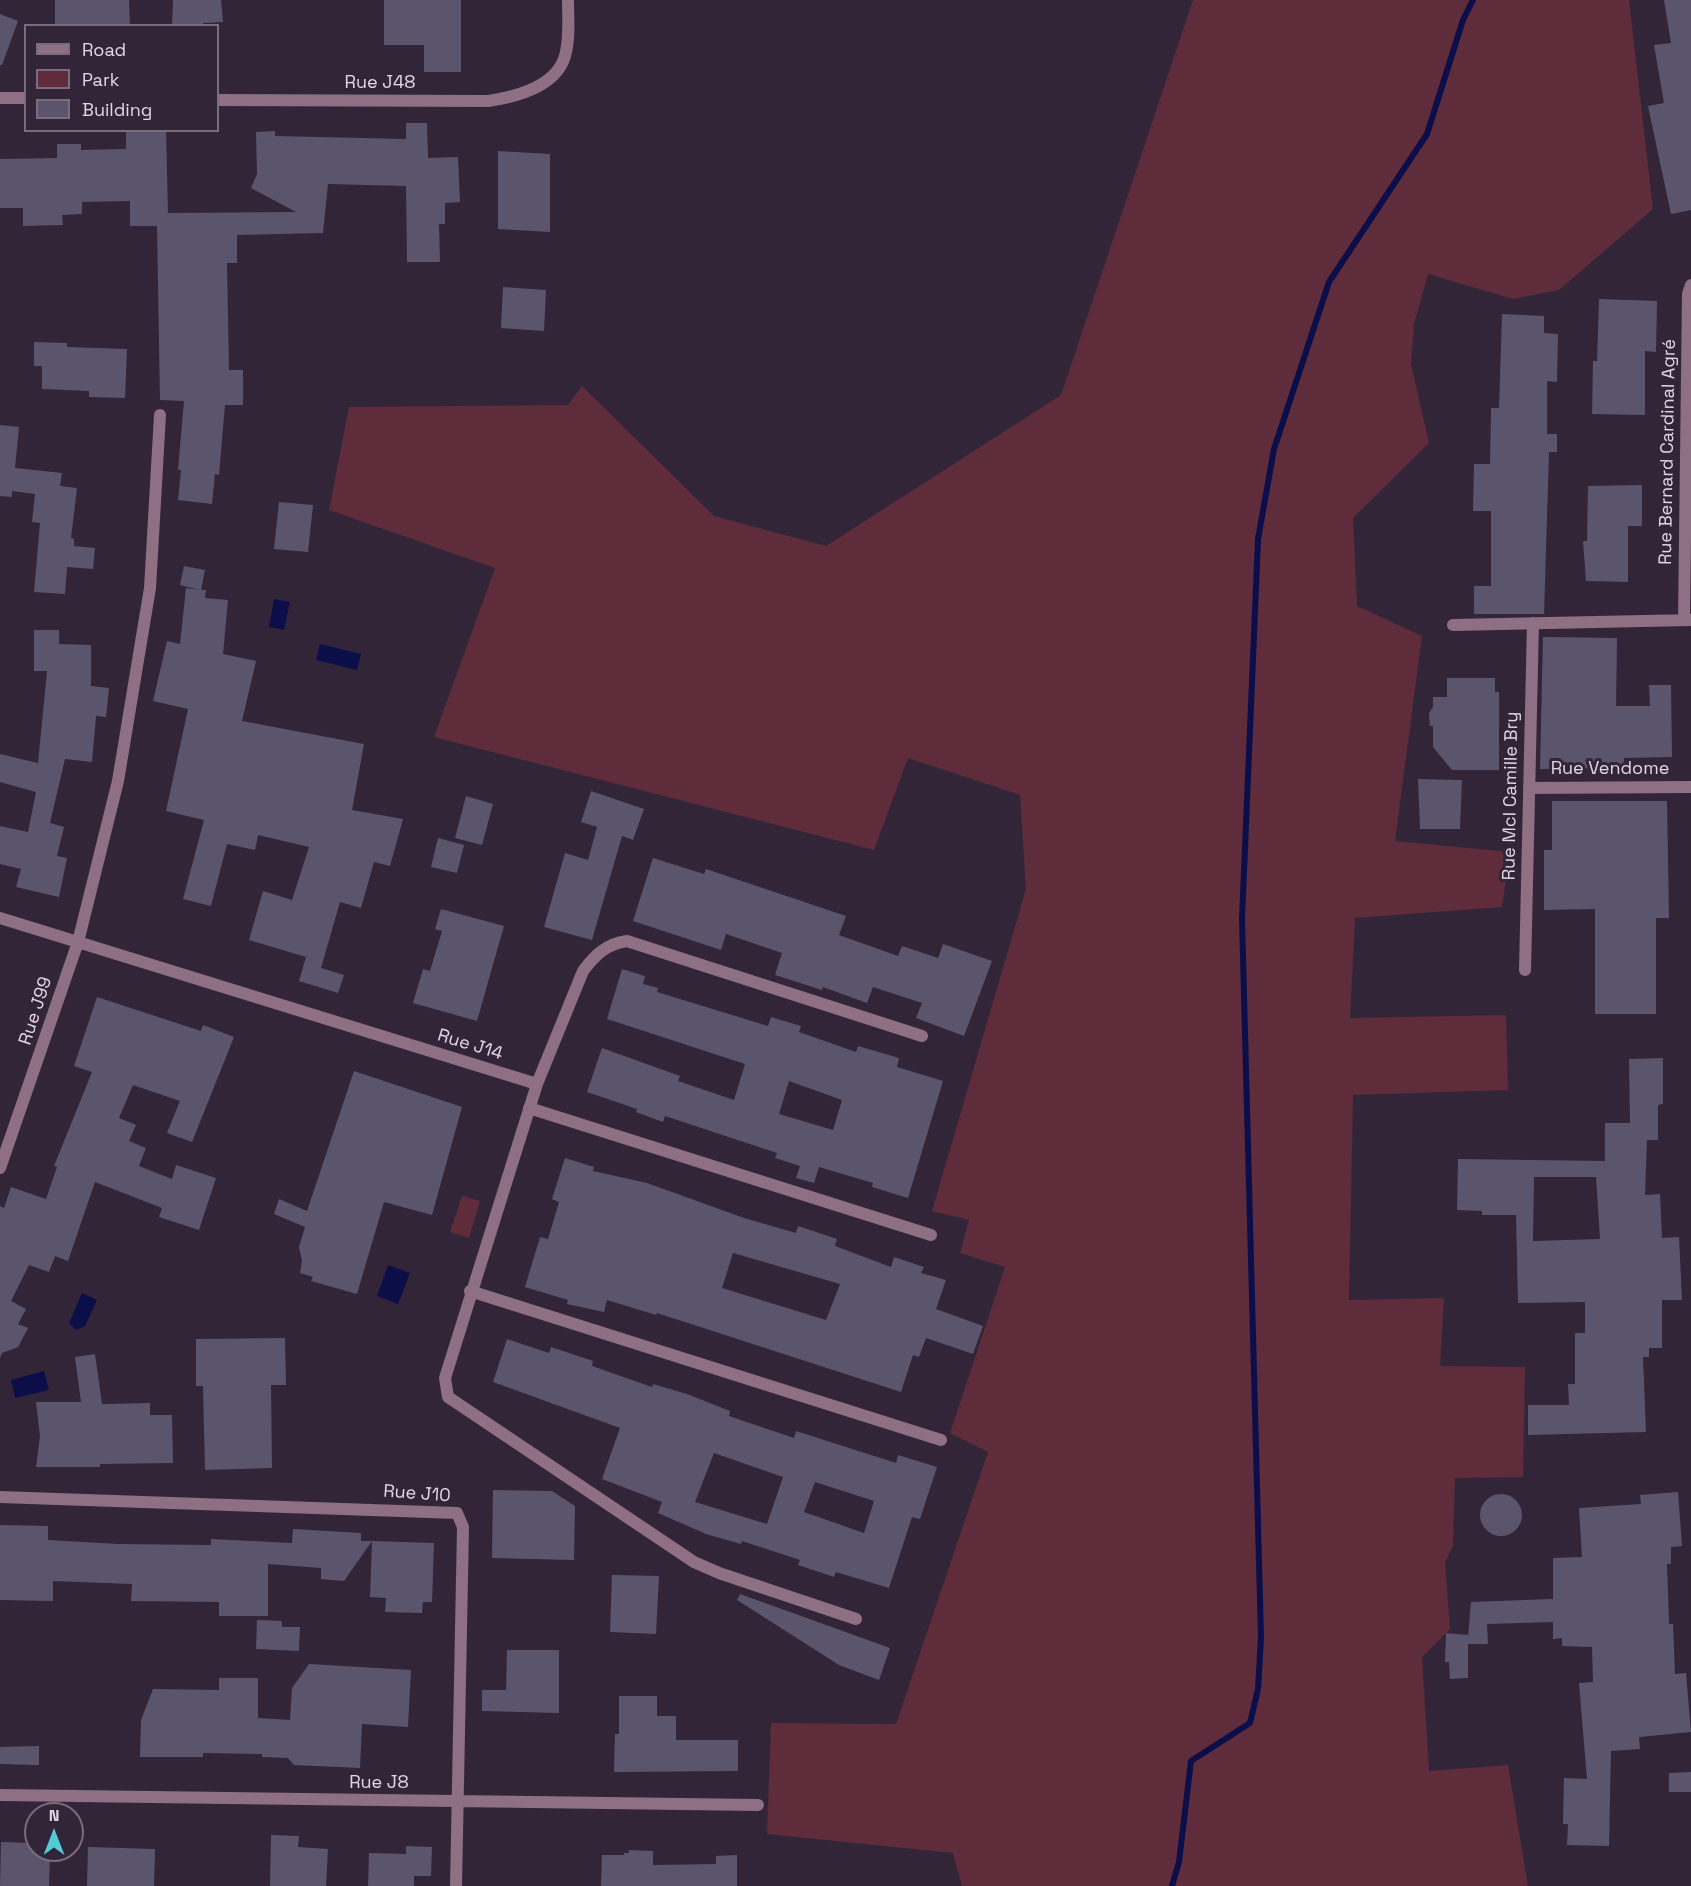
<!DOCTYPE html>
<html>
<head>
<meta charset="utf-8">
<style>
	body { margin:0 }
	#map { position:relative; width:1691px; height:1886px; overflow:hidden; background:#332538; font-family:"Space Grotesk",sans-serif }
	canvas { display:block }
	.legend { position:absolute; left:24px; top:24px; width:195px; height:108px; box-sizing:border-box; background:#332538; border:2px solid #796c7d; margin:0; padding:8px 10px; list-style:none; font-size:18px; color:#e1d7e4 }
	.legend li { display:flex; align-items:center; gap:12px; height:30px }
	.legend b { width:30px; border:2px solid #796c7d }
	.north { position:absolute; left:24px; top:1802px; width:60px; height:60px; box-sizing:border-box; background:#332538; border:2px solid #796c7d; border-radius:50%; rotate:0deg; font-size:16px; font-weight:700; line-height:24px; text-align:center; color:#e1d7e4 }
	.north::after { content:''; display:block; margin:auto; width:21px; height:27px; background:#52cbd7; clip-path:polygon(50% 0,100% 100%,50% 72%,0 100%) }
</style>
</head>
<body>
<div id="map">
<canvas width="1691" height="1886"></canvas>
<ul class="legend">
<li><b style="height:8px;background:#8e6f83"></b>Road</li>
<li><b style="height:16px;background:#5e2c3b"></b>Park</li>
<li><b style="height:16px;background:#5a556d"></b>Building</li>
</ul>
<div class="north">N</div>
</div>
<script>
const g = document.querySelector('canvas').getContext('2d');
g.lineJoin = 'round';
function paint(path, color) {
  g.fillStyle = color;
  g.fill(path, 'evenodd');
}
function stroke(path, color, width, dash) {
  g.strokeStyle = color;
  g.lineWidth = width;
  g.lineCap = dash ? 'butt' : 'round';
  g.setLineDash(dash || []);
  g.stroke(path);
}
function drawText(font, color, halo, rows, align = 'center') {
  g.font = font + ' "Space Grotesk",sans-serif';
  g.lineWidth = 6;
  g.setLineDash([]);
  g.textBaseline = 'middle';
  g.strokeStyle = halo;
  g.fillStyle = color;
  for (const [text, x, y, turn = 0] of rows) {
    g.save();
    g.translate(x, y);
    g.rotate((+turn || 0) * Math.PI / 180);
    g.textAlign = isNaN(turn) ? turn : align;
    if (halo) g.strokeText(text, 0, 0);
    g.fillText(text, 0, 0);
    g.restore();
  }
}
paint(new Path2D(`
	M 1193,0 L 1629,0 L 1653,209 L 1559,290 L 1513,299 L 1428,274 L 1414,324 L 1411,364 L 1429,443 L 1353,518 L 1357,606 L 1422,636 L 1395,841 L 1510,852 L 1502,907 L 1355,918 L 1350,1018 L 1506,1015 L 1508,1090 L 1353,1095 L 1349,1300 L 1444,1298 L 1440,1366 L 1525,1367 L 1523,1477 L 1455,1478 L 1453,1546 L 1445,1562 L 1450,1629 L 1422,1657 L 1429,1771 L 1508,1765 L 1528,1886 L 962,1886 L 953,1853 L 767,1834 L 771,1723 L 896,1724 L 988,1452 L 950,1433 L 1005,1267 L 960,1253 L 969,1220 L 932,1211 L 1026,889 L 1020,795 L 908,758 L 874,850 L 434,737 L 495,568 L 329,510 L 349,407 L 568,405 L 582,386 L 714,516 L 826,546 L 1061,395 Z
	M 462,1196 L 480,1201 L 469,1238 L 450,1232 Z`), '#5e2c3b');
paint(new Path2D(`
	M 274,599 L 290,602 L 284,630 L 269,627 Z
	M 320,644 L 361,654 L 357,670 L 316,660 Z
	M 388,1265 L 410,1273 L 398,1304 L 377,1296 Z
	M 82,1293 L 97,1300 L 85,1326 L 76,1330 L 69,1323 Z
	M 44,1371 L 49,1390 L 15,1398 L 11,1380 Z`), '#0c0e49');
stroke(new Path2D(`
	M 1172,1886 L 1179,1862 L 1191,1761 L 1250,1723 L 1258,1689 L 1261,1638 L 1242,919 L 1258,539 L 1274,449 L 1329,282 L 1427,134 L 1463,20 L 1473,0`), '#0c0e49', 6);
paint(new Path2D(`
	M 55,0 L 129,0 L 130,26 L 55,26 Z
	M 173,0 L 221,0 L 223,22 L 203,23 L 203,26 L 172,26 Z
	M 384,0 L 461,0 L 461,72 L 424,72 L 424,45 L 384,45 Z
	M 1664,0 L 1691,0 L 1691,210 L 1671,214 L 1648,106 L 1664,103 L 1654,45 L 1671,43 Z
	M 0,14 L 18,21 L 2,65 L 0,65 Z
	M 406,123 L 427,123 L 428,158 L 458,157 L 460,202 L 445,203 L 445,224 L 439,224 L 440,262 L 407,262 L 406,186 L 328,184 L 323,233 L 237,235 L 237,263 L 227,263 L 229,370 L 243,370 L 243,405 L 225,405 L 219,475 L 215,474 L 212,504 L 178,500 L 181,470 L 178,470 L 184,401 L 160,400 L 157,226 L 130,226 L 130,201 L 82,202 L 82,214 L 62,215 L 63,225 L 23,226 L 23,208 L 0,208 L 0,159 L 57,158 L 57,144 L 81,144 L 81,150 L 126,149 L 126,130 L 166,130 L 168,213 L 296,212 L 251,188 L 257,174 L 256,132 L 275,131 L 275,136 L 406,139 Z
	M 498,151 L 550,154 L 550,232 L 498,229 Z
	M 503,287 L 546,290 L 544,331 L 501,328 Z
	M 1599,299 L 1657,301 L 1656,352 L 1645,351 L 1645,415 L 1592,414 L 1593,361 L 1597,361 Z
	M 1502,314 L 1544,316 L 1544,333 L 1558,334 L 1557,382 L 1547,381 L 1547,434 L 1557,434 L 1557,452 L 1549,452 L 1544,614 L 1474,614 L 1474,586 L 1491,586 L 1491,511 L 1473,511 L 1474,464 L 1490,464 L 1491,408 L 1499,408 Z
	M 34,342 L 67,343 L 67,347 L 127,349 L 125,398 L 89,397 L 89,391 L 42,389 L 42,366 L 34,366 Z
	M 0,425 L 19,427 L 15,468 L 62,473 L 60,486 L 77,488 L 71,538 L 74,539 L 74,546 L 95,548 L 93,569 L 67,567 L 65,594 L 34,592 L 40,523 L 32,522 L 35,494 L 12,491 L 12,497 L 0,496 Z
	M 1642,485 L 1642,526 L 1628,526 L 1628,582 L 1586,581 L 1583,541 L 1587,541 L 1588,486 Z
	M 279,502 L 313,505 L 308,552 L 274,549 Z
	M 184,566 L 205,570 L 201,590 L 206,590 L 205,598 L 228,600 L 223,654 L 256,661 L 242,721 L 364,744 L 352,810 L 403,819 L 390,866 L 374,862 L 361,908 L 340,902 L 321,968 L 344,975 L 338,993 L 299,981 L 306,957 L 249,940 L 263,891 L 292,900 L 309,847 L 258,835 L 255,850 L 227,844 L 211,906 L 183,899 L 204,820 L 166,811 L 188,709 L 153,701 L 167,641 L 180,644 L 186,588 L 200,590 L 180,585 Z
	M 34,630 L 59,630 L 59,644 L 91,645 L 91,686 L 109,688 L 106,717 L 96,716 L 92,762 L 65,759 L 50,823 L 64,827 L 57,856 L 67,858 L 59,897 L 16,887 L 21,869 L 0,864 L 0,826 L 28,832 L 36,792 L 0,782 L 0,754 L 38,763 L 47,671 L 34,671 Z
	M 1543,637 L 1617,638 L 1616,706 L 1650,706 L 1649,685 L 1671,685 L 1672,757 L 1624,758 L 1624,768 L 1540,769 Z
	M 1447,678 L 1495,678 L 1495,692 L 1499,692 L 1499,770 L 1452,770 L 1433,747 L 1433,726 L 1430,726 L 1429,713 L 1433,707 L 1433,697 L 1447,697 Z
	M 1418,779 L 1462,780 L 1460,829 L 1420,829 Z
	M 591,791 L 644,809 L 633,840 L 622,836 L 592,940 L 544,927 L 565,853 L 588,860 L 597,827 L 581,822 Z
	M 466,796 L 493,804 L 482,845 L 455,838 Z
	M 1552,801 L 1667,801 L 1669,918 L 1656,918 L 1656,1014 L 1595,1014 L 1595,909 L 1544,910 L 1544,850 L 1552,850 Z
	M 438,838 L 464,845 L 457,873 L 431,867 Z
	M 653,858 L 704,874 L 706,869 L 846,916 L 839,935 L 898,956 L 902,946 L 938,958 L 943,944 L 992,961 L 964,1036 L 916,1018 L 922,1003 L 873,987 L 867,1003 L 823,987 L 822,990 L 775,975 L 782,953 L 726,934 L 721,950 L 633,921 Z
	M 441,909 L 504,926 L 477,1021 L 413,1003 L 423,969 L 430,971 L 442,931 L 435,929 Z
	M 622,969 L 645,976 L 643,984 L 658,988 L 657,992 L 768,1026 L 771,1017 L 801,1026 L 799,1032 L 856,1052 L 858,1046 L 899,1058 L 897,1067 L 943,1081 L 908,1198 L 872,1187 L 873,1183 L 819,1167 L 814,1183 L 796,1178 L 800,1166 L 775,1158 L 777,1153 L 665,1116 L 663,1122 L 636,1112 L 637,1109 L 587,1092 L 602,1048 L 680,1076 L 678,1081 L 734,1100 L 745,1064 L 607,1019 ZM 789,1081 L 842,1100 L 833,1130 L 779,1114 Z
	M 97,997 L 201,1031 L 203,1025 L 234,1037 L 192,1142 L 167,1133 L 180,1101 L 133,1085 L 119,1118 L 136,1125 L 129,1141 L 146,1148 L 139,1166 L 172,1179 L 176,1165 L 216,1178 L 199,1230 L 159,1217 L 162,1208 L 95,1182 L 68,1261 L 55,1256 L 49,1272 L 29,1265 L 11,1301 L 26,1309 L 18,1324 L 28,1328 L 18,1347 L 2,1353 L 0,1358 L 0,1206 L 4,1208 L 11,1187 L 46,1199 L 57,1167 L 54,1166 L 92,1072 L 74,1066 Z
	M 1663,1058 L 1663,1104 L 1658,1105 L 1658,1140 L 1647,1140 L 1645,1195 L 1660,1194 L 1662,1238 L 1679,1237 L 1682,1300 L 1662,1300 L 1662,1348 L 1649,1348 L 1649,1357 L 1643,1357 L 1646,1432 L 1528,1435 L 1528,1405 L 1569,1405 L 1568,1384 L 1575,1384 L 1575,1333 L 1585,1333 L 1585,1302 L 1518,1303 L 1516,1215 L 1482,1215 L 1482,1211 L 1457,1210 L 1458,1159 L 1605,1161 L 1605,1123 L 1630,1123 L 1629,1059 ZM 1534,1177 L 1596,1177 L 1600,1239 L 1533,1241 Z
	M 354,1071 L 462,1107 L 432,1215 L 384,1202 L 357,1294 L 311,1281 L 313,1277 L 300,1273 L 302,1261 L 299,1247 L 305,1227 L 274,1214 L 279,1199 L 307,1211 Z
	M 565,1158 L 594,1167 L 593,1171 L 647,1183 L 744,1218 L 796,1233 L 798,1226 L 837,1239 L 835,1246 L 891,1267 L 894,1257 L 924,1267 L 921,1273 L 946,1280 L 936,1309 L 983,1326 L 973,1354 L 926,1338 L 919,1357 L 913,1355 L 901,1392 L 657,1313 L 656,1315 L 607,1300 L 604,1312 L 567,1304 L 568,1300 L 525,1287 L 540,1237 L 548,1239 L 559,1202 L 552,1199 ZM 733,1253 L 840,1284 L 826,1320 L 722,1288 Z
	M 285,1338 L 286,1385 L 271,1385 L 272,1468 L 205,1470 L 203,1386 L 196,1386 L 196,1339 Z
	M 507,1339 L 549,1353 L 551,1347 L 593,1361 L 592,1366 L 652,1387 L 653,1384 L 687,1394 L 730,1411 L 729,1416 L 794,1438 L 796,1431 L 896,1463 L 898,1455 L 937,1467 L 920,1519 L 912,1517 L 889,1588 L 836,1572 L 834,1577 L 798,1565 L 800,1560 L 742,1541 L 741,1544 L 706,1534 L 658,1513 L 662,1502 L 602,1479 L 620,1428 L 493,1382 ZM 714,1453 L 783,1477 L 767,1524 L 695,1502 ZM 815,1482 L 874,1501 L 864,1533 L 804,1512 Z
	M 95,1354 L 102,1404 L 150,1403 L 150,1415 L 172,1415 L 173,1463 L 100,1464 L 100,1467 L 36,1467 L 40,1436 L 36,1402 L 81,1402 L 75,1357 Z
	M 493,1490 L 552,1491 L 575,1506 L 574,1560 L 492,1558 Z
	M 1678,1492 L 1682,1546 L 1671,1547 L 1671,1564 L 1667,1564 L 1669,1624 L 1673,1624 L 1675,1674 L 1686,1673 L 1691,1732 L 1639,1737 L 1640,1749 L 1611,1751 L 1609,1846 L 1567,1845 L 1568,1824 L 1563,1824 L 1564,1778 L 1587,1779 L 1579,1683 L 1593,1682 L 1592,1647 L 1562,1646 L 1562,1638 L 1553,1639 L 1553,1622 L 1487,1624 L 1488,1644 L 1468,1644 L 1468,1678 L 1450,1679 L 1449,1662 L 1445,1662 L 1446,1633 L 1468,1635 L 1468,1637 L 1471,1602 L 1553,1599 L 1553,1558 L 1582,1557 L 1579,1508 L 1641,1504 L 1640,1495 Z
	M1480 1515a21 21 0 1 1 42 0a21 21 0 1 1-42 0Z
	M 0,1525 L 48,1526 L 48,1540 L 118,1544 L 211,1545 L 211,1539 L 292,1543 L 293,1529 L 361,1533 L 361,1541 L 372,1541 L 344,1581 L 321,1579 L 321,1568 L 268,1564 L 268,1616 L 219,1616 L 219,1602 L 131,1601 L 132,1584 L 53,1581 L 53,1601 L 0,1600 Z
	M 372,1541 L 434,1543 L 432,1602 L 423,1602 L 422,1613 L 385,1612 L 386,1598 L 370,1597 Z
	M 612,1575 L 659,1576 L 656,1634 L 610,1632 Z
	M 740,1594 L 890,1648 L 879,1680 L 839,1665 L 737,1600 Z
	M 257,1620 L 282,1621 L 282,1627 L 300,1627 L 299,1651 L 256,1649 Z
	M 507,1650 L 559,1650 L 559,1713 L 482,1711 L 482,1690 L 506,1690 Z
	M 309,1664 L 411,1670 L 408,1727 L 362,1724 L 360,1768 L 294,1765 L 288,1758 L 262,1757 L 262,1754 L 203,1753 L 203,1757 L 140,1757 L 141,1720 L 153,1689 L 219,1690 L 219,1678 L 258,1678 L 258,1718 L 290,1720 L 292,1688 Z
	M 619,1696 L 657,1696 L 657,1716 L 676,1716 L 676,1740 L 738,1740 L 738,1771 L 614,1772 L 615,1734 L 619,1734 Z
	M 39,1746 L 39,1765 L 0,1764 L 0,1747 Z
	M 1691,1772 L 1691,1792 L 1669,1792 L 1669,1773 Z
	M 271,1835 L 299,1836 L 298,1847 L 328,1849 L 326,1886 L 270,1886 Z
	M 1,1842 L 36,1843 L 36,1850 L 50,1850 L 49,1886 L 0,1886 Z
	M 406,1846 L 432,1847 L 431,1876 L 414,1876 L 414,1886 L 368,1886 L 369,1853 L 406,1854 Z
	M 88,1847 L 155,1849 L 154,1886 L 87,1886 Z
	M 629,1850 L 653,1851 L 653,1865 L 716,1864 L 716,1856 L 737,1855 L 737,1886 L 601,1886 L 602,1855 L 624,1855 L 624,1853 L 629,1853 Z`), '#5a556d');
stroke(new Path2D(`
	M 0,98 L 26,98
	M 218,100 L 488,101 C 515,97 556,87 565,56 C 570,39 568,18 568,0
	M 1684,620 L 1688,294 L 1691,285
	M 1453,625 L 1691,620
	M 1529,788 L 1691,787
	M 0,918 L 537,1084 L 445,1378 L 448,1397 L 694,1562 L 719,1573 L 856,1619
	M 1525,970 L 1533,623
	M 537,1084 L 583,971 C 595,955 606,944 627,941 L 922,1036
	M 529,1108 L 931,1235
	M 0,1168 L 78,942 L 118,781 L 150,588 L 160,415
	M 470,1291 L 941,1440
	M 0,1497 L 457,1513 L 463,1527 L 456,1886
	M 0,1795 L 758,1805`), '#8e6f83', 12);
drawText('18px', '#e1d7e4', '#332538', [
	["Rue J48",380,83],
	["Rue Bernard Cardinal Agré",1668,452,-89],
	["Rue Vendome",1610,769],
	["Rue Mcl Camille Bry",1511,796,-89],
	["Rue J99",36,1011,-72],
	["Rue J14",470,1045,17],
	["Rue J10",417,1494,4],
	["Rue J8",379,1783]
]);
</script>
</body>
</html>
